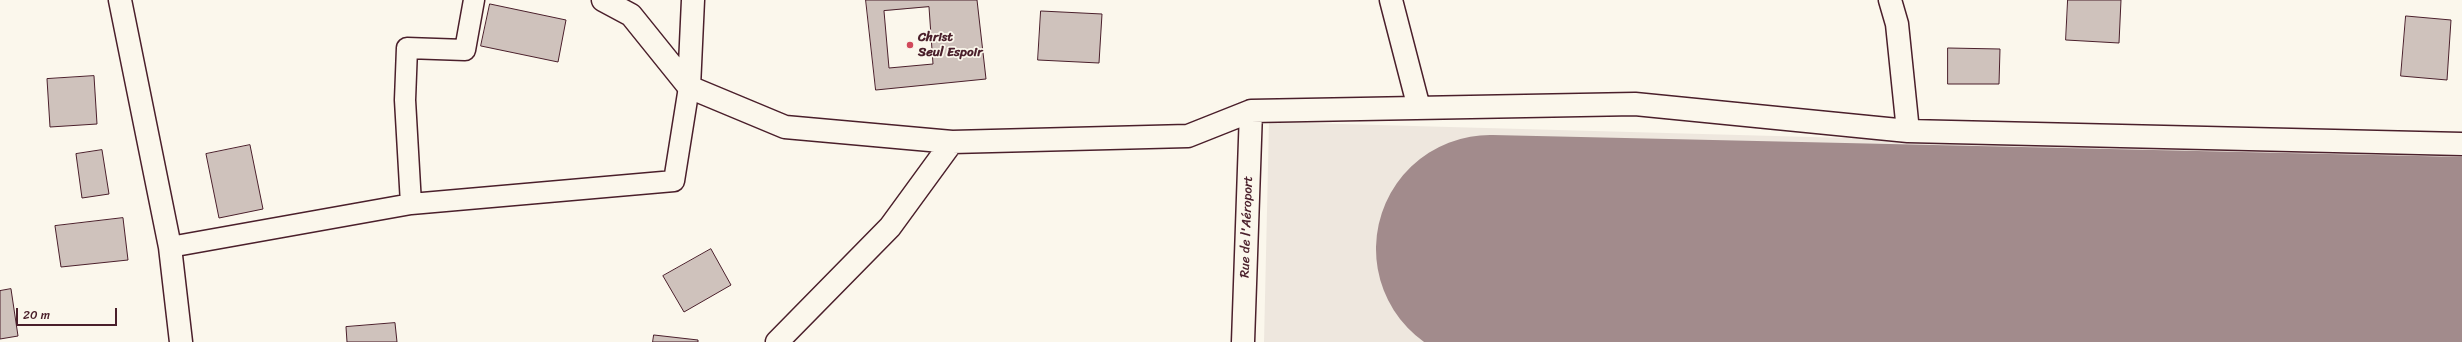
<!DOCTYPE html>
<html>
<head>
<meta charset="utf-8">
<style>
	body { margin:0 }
	#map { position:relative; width:2462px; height:342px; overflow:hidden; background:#fbf7ec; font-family:Sriracha,sans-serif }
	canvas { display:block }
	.scale { position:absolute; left:16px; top:308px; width:101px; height:18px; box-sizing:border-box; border:2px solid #4a1f2b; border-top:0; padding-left:5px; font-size:12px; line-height:14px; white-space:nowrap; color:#4a1f2b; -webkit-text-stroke:3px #fbf7ec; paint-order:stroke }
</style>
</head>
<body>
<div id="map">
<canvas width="2462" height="342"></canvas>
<div class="scale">20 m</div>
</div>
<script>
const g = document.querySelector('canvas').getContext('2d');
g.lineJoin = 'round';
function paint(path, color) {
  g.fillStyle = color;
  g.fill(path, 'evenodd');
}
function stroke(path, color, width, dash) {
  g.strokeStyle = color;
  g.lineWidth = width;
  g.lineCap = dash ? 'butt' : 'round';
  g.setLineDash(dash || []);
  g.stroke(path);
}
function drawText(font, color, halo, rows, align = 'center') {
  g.font = font + ' Sriracha,sans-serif';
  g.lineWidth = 3.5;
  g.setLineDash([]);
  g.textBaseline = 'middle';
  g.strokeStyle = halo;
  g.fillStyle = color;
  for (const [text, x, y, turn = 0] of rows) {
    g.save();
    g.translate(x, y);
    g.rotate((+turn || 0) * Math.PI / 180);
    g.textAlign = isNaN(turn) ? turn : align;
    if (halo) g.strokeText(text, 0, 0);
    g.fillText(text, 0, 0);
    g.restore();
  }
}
paint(new Path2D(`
	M 1269,122 L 2462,155 L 2462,342 L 1264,342 Z`), '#eee7de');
stroke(new Path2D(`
	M 1490,249 L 2462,271`), '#a28b8c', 228);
const building = new Path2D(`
	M 866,0 L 977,0 L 986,79 L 876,90 Z
	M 2068,0 L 2121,0 L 2119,43 L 2066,40 Z
	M 490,4 L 566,20 L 558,62 L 481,46 Z
	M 929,7 L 933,64 L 889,68 L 884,11 Z
	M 1041,11 L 1102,14 L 1099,63 L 1038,60 Z
	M 2406,16 L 2451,20 L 2447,80 L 2401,76 Z
	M 1948,48 L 2000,49 L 1999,84 L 1948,84 Z
	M 94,76 L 97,124 L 50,127 L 47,79 Z
	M 250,145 L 263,209 L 219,218 L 206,154 Z
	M 102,150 L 109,194 L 82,198 L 76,154 Z
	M 123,218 L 128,260 L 61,267 L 55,226 Z
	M 711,249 L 731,285 L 684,312 L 663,276 Z
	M 11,289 L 18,336 L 0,339 L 0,291 Z
	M 395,323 L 397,342 L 347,342 L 346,327 Z
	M 654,335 L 698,340 L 698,342 L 653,342 Z`);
paint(building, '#cfc2bc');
stroke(building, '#4a1f2b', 1);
const service = new Path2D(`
	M 411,204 L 405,100 L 407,48 L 465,50 L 474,0
	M 170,247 L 411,204 L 674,181 L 689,87`);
const minor = new Path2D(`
	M 120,0 L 170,247 L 181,342
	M 603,0 L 631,15 L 689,87 L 785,127 L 952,142 L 1188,136 L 1251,111 L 1635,104 L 1908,131 L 2462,144
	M 1391,0 L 1419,108
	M 1890,0 L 1897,24 L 1908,131
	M 689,87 L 693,0
	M 777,342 L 890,227 L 952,142
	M 1243,342 L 1251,111`);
stroke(service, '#4a1f2b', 23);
stroke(minor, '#4a1f2b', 25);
stroke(service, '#fbf7ec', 20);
stroke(minor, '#fbf7ec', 22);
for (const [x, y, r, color] of [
	[910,45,4,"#d1495b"]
]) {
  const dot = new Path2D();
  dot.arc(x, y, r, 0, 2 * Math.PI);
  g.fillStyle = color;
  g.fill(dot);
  stroke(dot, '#fbf7ec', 1.5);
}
drawText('bold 13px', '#4a1f2b', '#fbf7ec', [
	["Christ",918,38],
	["Seul Espoir",918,53]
], 'left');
drawText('13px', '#4a1f2b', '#fbf7ec', [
	["Rue de l'Aéroport",1247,227,-88]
]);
</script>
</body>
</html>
